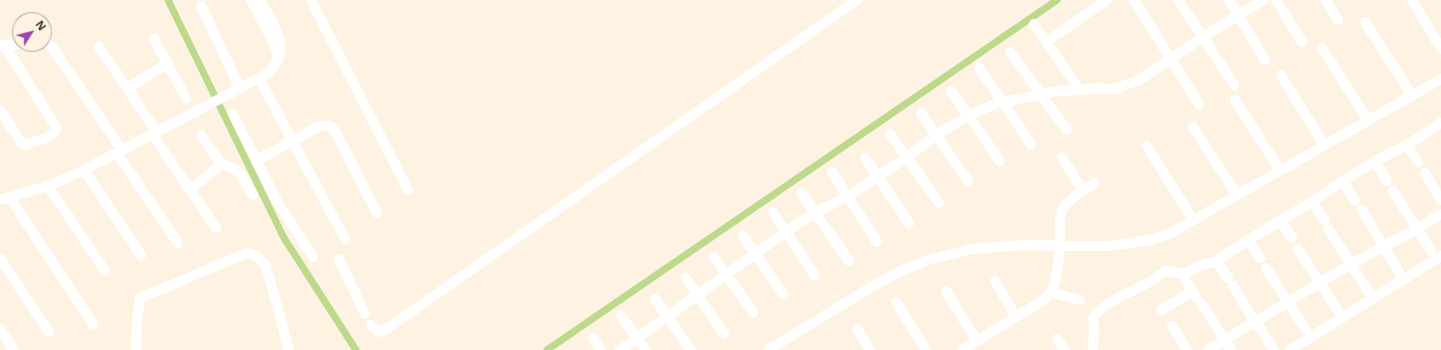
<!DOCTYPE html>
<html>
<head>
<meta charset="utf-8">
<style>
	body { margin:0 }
	#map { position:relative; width:1441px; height:350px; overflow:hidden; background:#fef3e2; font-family:"Open Sans",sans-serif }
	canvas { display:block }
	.north { position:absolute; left:12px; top:12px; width:40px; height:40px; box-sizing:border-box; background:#fef3e2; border:1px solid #ada597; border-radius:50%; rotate:54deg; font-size:11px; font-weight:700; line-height:16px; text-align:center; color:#342f27 }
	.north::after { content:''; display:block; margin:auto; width:14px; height:18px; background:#a142aa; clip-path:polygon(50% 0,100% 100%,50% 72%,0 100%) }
</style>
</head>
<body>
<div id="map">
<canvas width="1441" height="350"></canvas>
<div class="north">N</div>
</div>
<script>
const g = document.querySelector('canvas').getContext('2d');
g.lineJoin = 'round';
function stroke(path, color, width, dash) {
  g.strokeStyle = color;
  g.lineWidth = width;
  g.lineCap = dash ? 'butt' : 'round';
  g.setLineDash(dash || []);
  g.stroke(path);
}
stroke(new Path2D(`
	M 168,0 L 284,238 L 356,350
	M 547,350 L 1057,0`), '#bdd98b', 7);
stroke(new Path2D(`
	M 251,0 L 272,40 L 278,56
	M 311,0 L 408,190
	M 1134,0 L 1199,104
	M 1178,0 L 1203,37 L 1234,85
	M 1229,0 L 1265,60
	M 1276,0 L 1302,42
	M 1326,0 L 1338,20
	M 1413,1 L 1441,49
	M 201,6 L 240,88
	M 1365,22 L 1412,95
	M 1034,24 L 1080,90
	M 154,39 L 186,98
	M 44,42 L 47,43 L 52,47 L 122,150
	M 1046,42 L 1107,0
	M 0,45 L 20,44
	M 99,47 L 157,132
	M 1322,48 L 1368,120
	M 1010,52 L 1067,130
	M 979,68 L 1031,144
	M 1281,75 L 1324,145
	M 259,78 L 345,239
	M 128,88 L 168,63
	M 951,91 L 1000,161
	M 1235,100 L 1280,170
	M 0,110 L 22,144 L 25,145 C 35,141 51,139 56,129 L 55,125 L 4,45
	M 921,113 L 968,181
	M 233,114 L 278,203 L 313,257
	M 1193,127 L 1237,195
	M 152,134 L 216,228
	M 890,134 L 939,203
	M 201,135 L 219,161 L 223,164 L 233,168 L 240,174 L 253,195
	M 1407,145 L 1418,162
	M 1147,146 L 1193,220
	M 117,153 L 178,243
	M 865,158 L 909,223
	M 1062,158 L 1083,191
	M 256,161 L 318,127 C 325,124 329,125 335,131 L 377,213
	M 1375,161 L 1387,181
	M 84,170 L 141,255
	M 832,172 L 877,242
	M 1425,173 L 1441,200
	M 1343,181 L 1355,201
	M 48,186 L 105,271
	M 190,189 L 223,164
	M 1393,191 L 1431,251
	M 801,193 L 849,261
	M 10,198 L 93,324
	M 0,200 L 48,186 L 84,170 L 267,74 C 294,48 274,27 260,0
	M 1312,202 L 1325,221
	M 1362,210 L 1399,272
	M 773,212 L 815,276
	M 1280,221 L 1292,238
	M 1329,230 L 1368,291
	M 743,236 L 783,294
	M 1248,240 L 1260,258
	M 1298,249 L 1338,311
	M 714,257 L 753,312
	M 0,258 L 49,332
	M 339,259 L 365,314
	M 1216,261 L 1228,278
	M 1266,268 L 1306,330
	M 1182,274 L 1196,298
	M 686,278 L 724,334
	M 995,281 L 1016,317
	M 1233,286 L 1254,321
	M 946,291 L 977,341
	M 1051,292 L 1080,300
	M 655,299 L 691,350
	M 896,302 L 926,350
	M 1202,304 L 1231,350
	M 1161,310 L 1193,291
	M 621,316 L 646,350
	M 1255,321 L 1274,350
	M 371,325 L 378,332 L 388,328 L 857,0
	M 1172,326 L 1187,350
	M 0,329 L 14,350
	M 857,329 L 870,350
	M 593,338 L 601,350
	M 1057,339 L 1065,350
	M 136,350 L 137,321 L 140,298 L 247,253 L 257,256 L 266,266 L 289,350
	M 620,350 L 793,227 L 816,212 L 847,197 L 906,158 L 936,135 L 968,116 L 1001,101 L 1009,101 L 1057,91 L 1080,90 L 1096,88 L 1115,89 L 1141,79 L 1203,37 L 1263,0
	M 768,350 L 878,283 L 903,270 L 928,260 L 972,249 L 1021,245 L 1108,246 L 1150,240 L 1169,234 L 1441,79
	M 962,350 L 1042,301 C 1047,298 1051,293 1053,287 C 1059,271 1060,249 1060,232 C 1060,224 1059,215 1063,208 C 1068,199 1087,189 1095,183
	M 1093,350 L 1094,326 L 1092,319 C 1104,301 1134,291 1153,280 C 1157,277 1161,274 1166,271 L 1185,274 L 1199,266 L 1216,261 L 1248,240 L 1312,202 L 1343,181 L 1375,161 L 1407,145 L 1441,123
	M 1208,350 L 1351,264 L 1417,229 L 1441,214
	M 1290,350 L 1441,256`), '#fff', 10);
</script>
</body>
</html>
